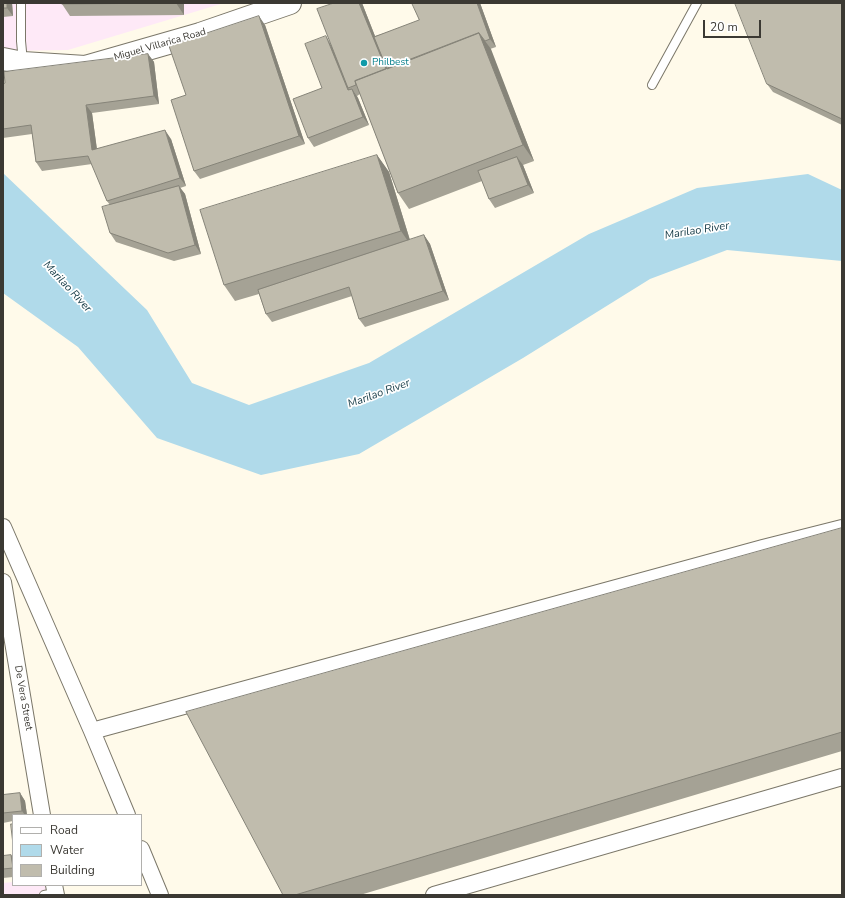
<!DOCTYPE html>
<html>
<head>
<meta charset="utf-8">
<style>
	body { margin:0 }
	#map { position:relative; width:845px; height:898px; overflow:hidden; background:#fffaea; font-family:"Nunito Sans",sans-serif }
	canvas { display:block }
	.frame { position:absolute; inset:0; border:4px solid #3b3933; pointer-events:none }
	.legend { position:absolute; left:12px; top:814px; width:130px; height:72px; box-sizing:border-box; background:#fff; border:1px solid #b1b0ad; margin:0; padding:5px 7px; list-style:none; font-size:12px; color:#3b3933 }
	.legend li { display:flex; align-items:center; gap:8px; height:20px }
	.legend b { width:20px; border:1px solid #b1b0ad }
	.scale { position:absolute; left:703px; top:20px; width:58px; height:18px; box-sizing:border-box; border:2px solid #3b3933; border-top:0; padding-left:5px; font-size:12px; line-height:14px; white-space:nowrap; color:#3b3933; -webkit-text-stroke:3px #fff; paint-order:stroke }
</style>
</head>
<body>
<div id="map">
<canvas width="845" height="898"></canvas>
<div class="frame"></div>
<ul class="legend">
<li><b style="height:5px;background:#fff"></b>Road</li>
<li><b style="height:11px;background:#b0daea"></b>Water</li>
<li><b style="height:11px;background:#c0bcad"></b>Building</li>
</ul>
<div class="scale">20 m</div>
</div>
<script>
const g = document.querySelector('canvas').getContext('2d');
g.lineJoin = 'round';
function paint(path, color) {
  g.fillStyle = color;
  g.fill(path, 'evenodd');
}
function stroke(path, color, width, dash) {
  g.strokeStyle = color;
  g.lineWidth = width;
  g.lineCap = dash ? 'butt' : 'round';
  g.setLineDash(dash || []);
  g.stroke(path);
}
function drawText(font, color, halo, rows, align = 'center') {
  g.font = font + ' "Nunito Sans",sans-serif';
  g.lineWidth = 3.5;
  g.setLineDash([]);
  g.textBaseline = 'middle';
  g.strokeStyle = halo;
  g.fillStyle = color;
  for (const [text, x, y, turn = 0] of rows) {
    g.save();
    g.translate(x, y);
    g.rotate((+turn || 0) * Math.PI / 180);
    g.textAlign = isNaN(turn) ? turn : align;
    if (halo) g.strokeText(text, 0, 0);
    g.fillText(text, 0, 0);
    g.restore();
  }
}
paint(new Path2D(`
	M 3,3 L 224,3 L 68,50 L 3,51 Z
	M 13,882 L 13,885 L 48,885 L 53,895 L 3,895 L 3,883 Z`), '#fee9f7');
paint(new Path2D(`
	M 3,173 L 147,310 L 192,383 L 249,405 L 369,363 L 589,234 L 697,188 L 808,174 L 842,190 L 842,261 L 727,250 L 650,279 L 523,358 L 359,454 L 261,475 L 157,438 L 78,347 L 3,293 Z`), '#b0daea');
const service = new Path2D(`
	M 21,3 L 21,41 L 23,62
	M 652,85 L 697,3
	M 44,895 L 55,893`);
const minor = new Path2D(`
	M 3,527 L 92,731 L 127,815
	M 3,582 L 42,815
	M 92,731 L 763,548 L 842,528
	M 141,849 L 160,895
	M 54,885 L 56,895
	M 434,895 L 842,777`);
const secondary = new Path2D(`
	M 3,59 L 23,63 L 85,67 L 200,34 L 290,3`);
stroke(service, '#7b7769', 10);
stroke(minor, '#7b7769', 18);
stroke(secondary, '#7b7769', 24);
stroke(service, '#fff', 8);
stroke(minor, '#fff', 16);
stroke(secondary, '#fff', 22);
paint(new Path2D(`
	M 3,3 L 12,3 L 13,16 L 3,17 Z
	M 62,3 L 184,3 L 184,15 L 70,16 L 62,4 Z
	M 334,3 L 362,3 L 375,36 L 480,3 L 496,47 L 490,49 L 534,161 L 523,165 L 534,193 L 495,208 L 489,199 L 482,181 L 409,209 L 398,193 L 360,94 L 357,96 L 358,98 L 369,125 L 314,147 L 308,138 L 322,88 L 331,45 Z
	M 842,3 L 842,125 L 773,92 L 767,84 Z
	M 265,25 L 305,144 L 200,179 L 194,171 L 186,95 Z
	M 148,54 L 154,62 L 159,104 L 92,113 L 97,149 L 171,139 L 186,186 L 180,188 L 185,194 L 201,254 L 174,261 L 116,242 L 110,233 L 110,205 L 107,201 L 92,164 L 42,171 L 36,162 L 32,134 L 3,138 L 3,84 Z
	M 377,155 L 389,172 L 410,240 L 424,235 L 430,244 L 449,300 L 365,327 L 359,319 L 352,296 L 272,322 L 266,314 L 259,294 L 235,301 L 224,285 Z
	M 842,528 L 842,751 L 360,895 L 283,895 Z
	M 20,793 L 25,801 L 27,815 L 13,815 L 13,821 L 3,823 L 3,795 Z
	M 11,855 L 13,857 L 13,877 L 3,878 L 3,856 Z`), '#a5a295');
paint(new Path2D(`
	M 7,3 L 12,3 L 13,16 L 7,8 Z
	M 176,3 L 184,3 L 184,15 Z
	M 359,3 L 362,3 L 391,77 L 387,73 Z
	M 477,3 L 480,3 L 496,47 L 490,39 Z
	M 259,16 L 265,25 L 305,144 L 299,136 Z
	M 479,33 L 491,49 L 534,161 L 523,145 Z
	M 326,36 L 331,45 L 348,88 L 350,91 L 348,90 Z
	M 148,54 L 154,62 L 159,104 L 154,96 Z
	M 352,89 L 358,98 L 369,125 L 363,117 Z
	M 86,105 L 92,113 L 98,158 L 92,150 Z
	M 165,130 L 171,139 L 186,186 L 180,178 Z
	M 377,155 L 389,172 L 412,247 L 401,231 Z
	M 517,157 L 523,165 L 534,193 L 528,185 Z
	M 179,186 L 185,194 L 201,254 L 195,245 Z
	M 424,235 L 430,244 L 449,300 L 443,291 Z
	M 20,793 L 25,801 L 27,815 L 25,815 L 22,811 Z
	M 11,855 L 13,857 L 13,868 Z`), '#868479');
const building = new Path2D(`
	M 3,3 L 7,3 L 7,8 L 3,8 Z
	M 62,3 L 176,3 L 62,4 Z
	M 334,3 L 359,3 L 386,69 L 355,81 L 356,85 L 348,88 L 317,9 Z
	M 412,3 L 477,3 L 490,39 L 485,41 L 479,33 L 387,69 L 374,37 L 419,20 Z
	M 735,3 L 842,3 L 842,119 L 767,84 Z
	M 259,16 L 299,136 L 194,171 L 171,100 L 186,95 L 169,46 Z
	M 479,33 L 523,145 L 398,193 L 355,81 Z
	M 326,36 L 348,90 L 352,89 L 363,117 L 308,138 L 293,99 L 322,88 L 305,44 Z
	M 148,54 L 154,96 L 86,105 L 92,150 L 165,130 L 180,178 L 107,201 L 88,156 L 36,162 L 31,125 L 3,129 L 3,84 L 5,83 L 4,72 Z
	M 377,155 L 401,231 L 224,285 L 200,210 Z
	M 517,157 L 528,185 L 489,199 L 478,171 Z
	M 179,186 L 195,245 L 168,253 L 110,233 L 102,207 Z
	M 424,235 L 443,291 L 359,319 L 349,287 L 266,314 L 258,290 Z
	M 842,528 L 842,732 L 295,895 L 283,895 L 186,712 Z
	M 20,793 L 22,811 L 3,813 L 3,795 Z
	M 11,824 L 13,824 L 13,844 Z
	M 11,855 L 13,868 L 3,869 L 3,856 Z`);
paint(building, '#c0bcad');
stroke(building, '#868479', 1);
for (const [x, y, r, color] of [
	[364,63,4,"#0f9aa8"]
]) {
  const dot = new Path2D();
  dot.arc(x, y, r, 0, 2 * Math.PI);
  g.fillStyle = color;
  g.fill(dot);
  stroke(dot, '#fff', 1.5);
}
drawText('10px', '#3b3933', '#fff', [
	["Miguel Villarica Road",160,45,-16],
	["De Vera Street",23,698,80]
]);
drawText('10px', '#0d838f', '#fff', [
	["Philbest",372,63]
], 'left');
drawText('italic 11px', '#133945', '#fff', [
	["Marilao River",697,231,-9],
	["Marilao River",67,287,47],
	["Marilao River",379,394,-20]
]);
</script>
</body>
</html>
